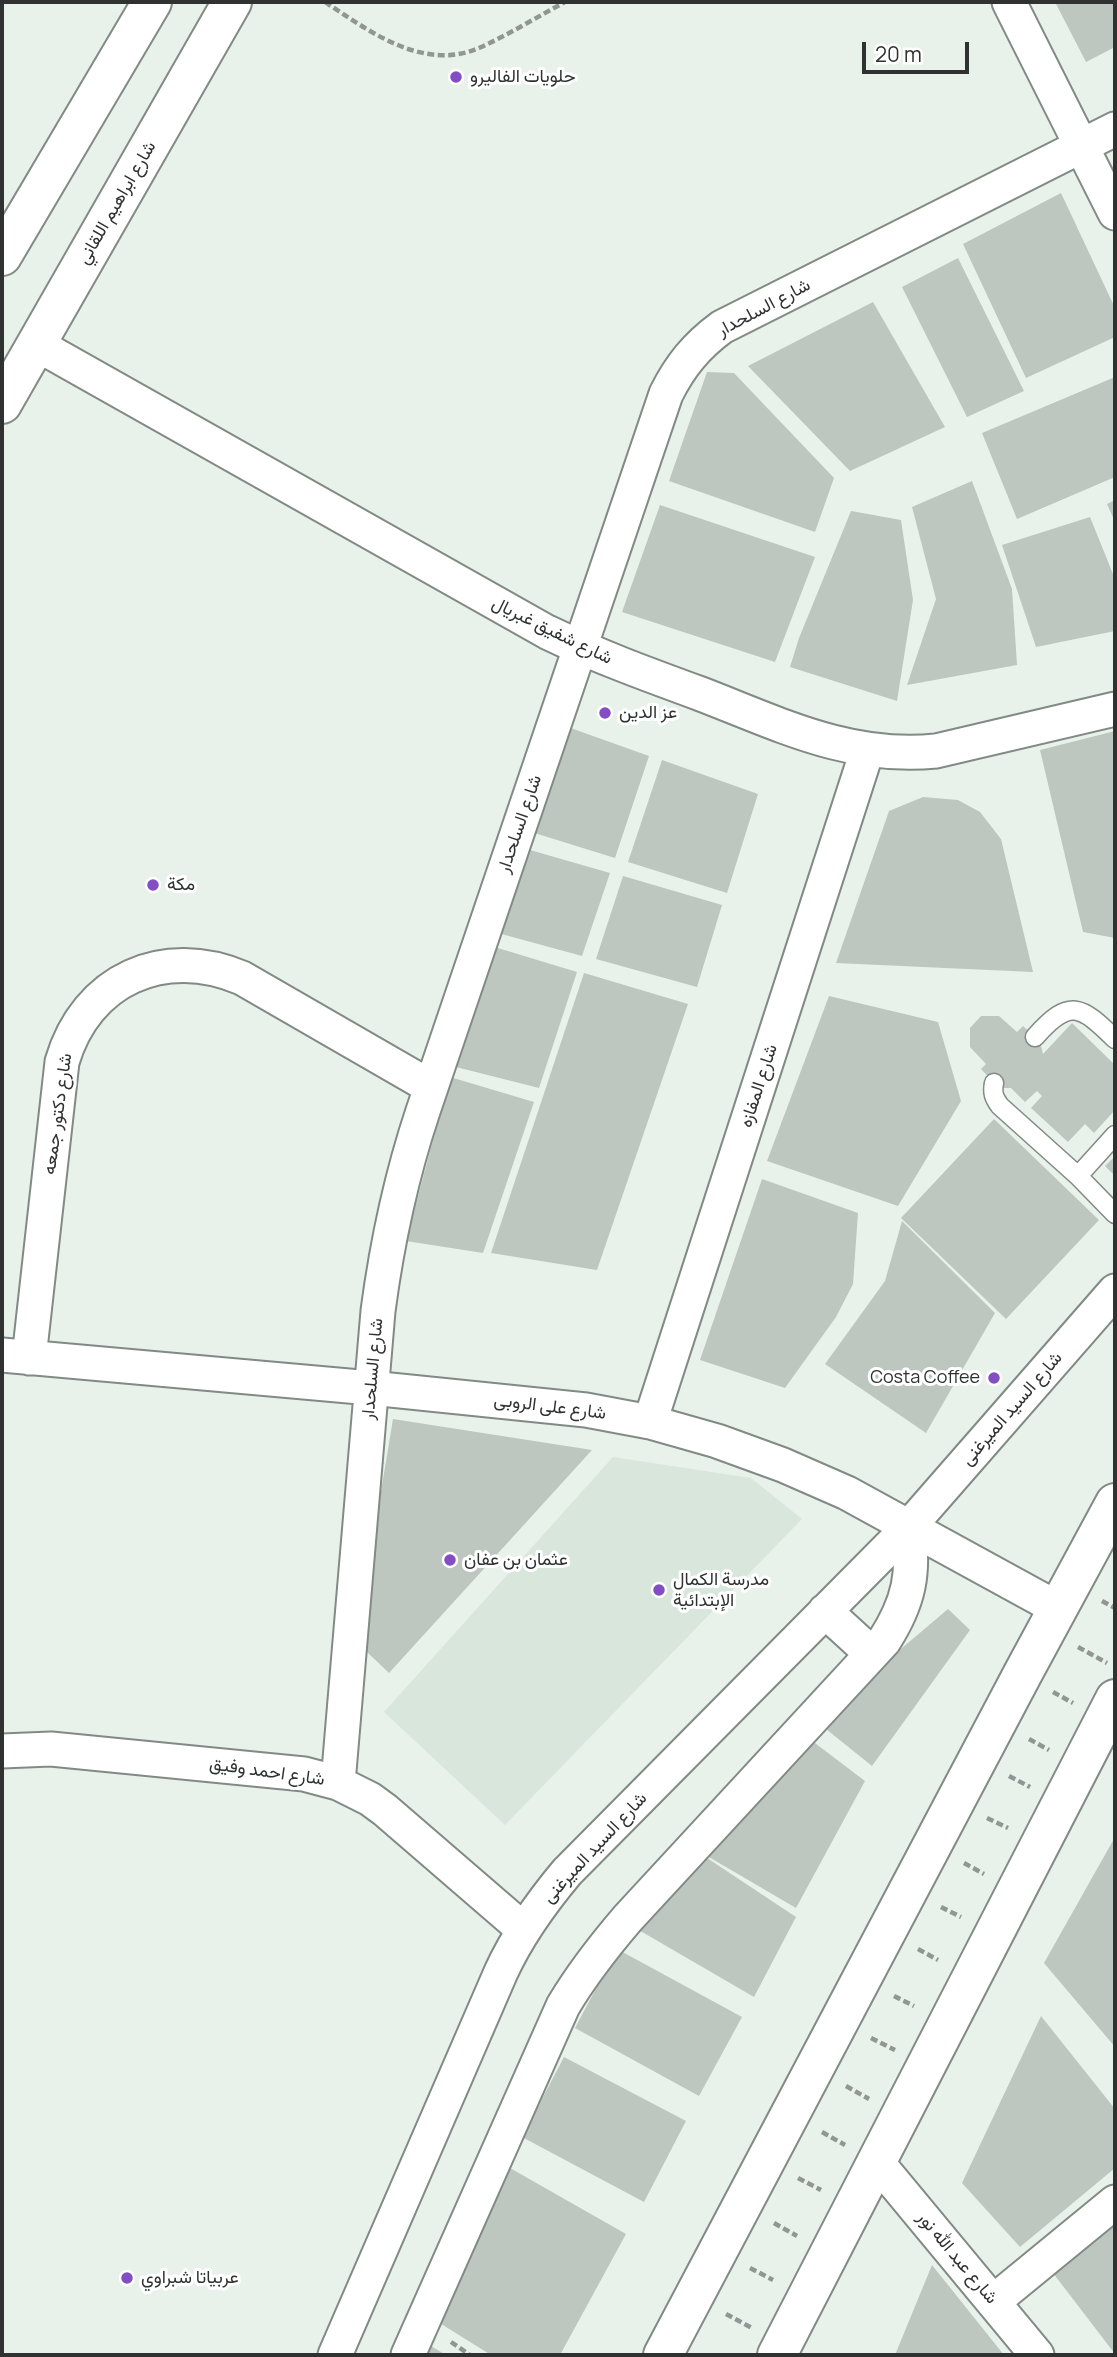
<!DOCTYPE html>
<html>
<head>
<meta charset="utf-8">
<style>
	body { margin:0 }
	#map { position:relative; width:1117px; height:2357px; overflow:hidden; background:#e9f1eb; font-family:Manrope,sans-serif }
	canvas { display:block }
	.frame { position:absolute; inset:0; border:4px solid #2f3230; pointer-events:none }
	.scale { position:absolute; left:862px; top:42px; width:107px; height:32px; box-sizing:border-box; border:4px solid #2f3230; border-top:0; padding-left:9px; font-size:21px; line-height:24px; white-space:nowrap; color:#2f3230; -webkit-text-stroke:5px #fff; paint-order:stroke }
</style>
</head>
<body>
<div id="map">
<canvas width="1117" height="2357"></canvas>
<div class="frame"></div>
<div class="scale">20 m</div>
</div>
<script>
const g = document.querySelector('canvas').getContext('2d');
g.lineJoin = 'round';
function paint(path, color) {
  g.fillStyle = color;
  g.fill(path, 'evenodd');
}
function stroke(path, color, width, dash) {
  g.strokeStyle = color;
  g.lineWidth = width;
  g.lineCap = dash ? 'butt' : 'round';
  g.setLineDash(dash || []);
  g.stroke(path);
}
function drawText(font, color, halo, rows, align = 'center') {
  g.font = font + ' Manrope,Vazirmatn,sans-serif';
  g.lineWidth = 6;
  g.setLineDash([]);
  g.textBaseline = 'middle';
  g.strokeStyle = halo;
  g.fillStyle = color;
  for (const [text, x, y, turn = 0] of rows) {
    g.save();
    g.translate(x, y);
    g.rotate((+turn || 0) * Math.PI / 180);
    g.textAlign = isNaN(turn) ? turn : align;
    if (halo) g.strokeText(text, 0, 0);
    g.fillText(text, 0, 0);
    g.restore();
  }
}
paint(new Path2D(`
	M 613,1457 L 751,1478 L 802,1519 L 505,1825 L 384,1712 Z`), '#d9e6dc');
paint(new Path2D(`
	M 1055,2 L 1115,2 L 1115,47 L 1086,62 Z
	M 1061,193 L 1115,308 L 1115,337 L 1026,378 L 963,244 Z
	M 958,258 L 1024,391 L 967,417 L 902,287 Z
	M 873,302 L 945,427 L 850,471 L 748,366 Z
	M 707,372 L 734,373 L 834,478 L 815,532 L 669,481 Z
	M 1115,377 L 1115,477 L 1017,519 L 982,433 Z
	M 972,481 L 1012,589 L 1017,665 L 907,685 L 936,599 L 912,507 Z
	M 1115,500 L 1115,522 L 1107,504 Z
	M 660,505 L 815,557 L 775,662 L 622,612 Z
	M 851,511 L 901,520 L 913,600 L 897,701 L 790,667 L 799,638 Z
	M 1090,517 L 1115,579 L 1115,631 L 1036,647 L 1002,545 Z
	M 565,726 L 649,756 L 615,858 L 528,831 Z
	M 1115,731 L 1115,938 L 1083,932 L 1040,750 Z
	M 662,760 L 758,794 L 727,893 L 628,862 Z
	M 923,797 L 958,800 L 980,812 L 1001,839 L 1033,972 L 836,963 L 889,811 Z
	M 523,848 L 610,873 L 582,956 L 494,932 Z
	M 623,876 L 722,905 L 697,987 L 596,959 Z
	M 488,945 L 577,972 L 539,1088 L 452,1066 Z
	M 584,973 L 688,1004 L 597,1270 L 491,1253 Z
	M 829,996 L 938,1022 L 961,1101 L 898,1206 L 767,1161 Z
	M 981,1016 L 999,1016 L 1017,1032 L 1023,1026 L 1040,1042 L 1043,1054 L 1072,1023 L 1115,1065 L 1115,1110 L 1094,1133 L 1085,1124 L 1068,1142 L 1031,1108 L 1042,1096 L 1037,1091 L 1025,1102 L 1011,1088 L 999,1088 L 981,1069 L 986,1064 L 970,1047 L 970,1028 Z
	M 450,1077 L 534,1102 L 483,1253 L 406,1241 Z
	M 994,1119 L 1099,1220 L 1006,1319 L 901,1218 Z
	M 1115,1156 L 1115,1176 L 1105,1166 Z
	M 762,1179 L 858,1213 L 853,1284 L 836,1317 L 785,1388 L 700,1360 Z
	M 902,1221 L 995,1313 L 926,1433 L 825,1364 L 885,1281 Z
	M 393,1419 L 592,1450 L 389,1673 L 367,1652 L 369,1564 Z
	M 948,1609 L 970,1630 L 872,1766 L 816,1721 Z
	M 803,1734 L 865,1781 L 796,1908 L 702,1853 Z
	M 1115,1837 L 1115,2047 L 1044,1963 Z
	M 701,1854 L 796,1917 L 754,1997 L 637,1929 Z
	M 617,1949 L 742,2017 L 699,2096 L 575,2028 Z
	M 1041,2016 L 1115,2109 L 1115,2168 L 1020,2247 L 962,2183 Z
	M 564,2057 L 686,2121 L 644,2202 L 522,2137 Z
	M 510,2168 L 626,2234 L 560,2355 L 491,2355 L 438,2322 Z
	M 1115,2222 L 1115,2354 L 1053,2273 Z
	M 932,2265 L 1004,2355 L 895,2355 Z
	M 431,2346 L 446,2355 L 427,2355 Z`), '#bec6c0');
const service = new Path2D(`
	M 1035,1037 C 1070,997 1081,1006 1115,1039
	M 994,1083 C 992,1093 994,1098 1000,1106 L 1078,1176 L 1115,1214
	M 1078,1176 L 1115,1135`);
const minor = new Path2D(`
	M 1009,2 L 1115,213
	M 36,344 L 547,632 C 597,656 649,675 701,694 C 779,724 850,760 936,751 L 1115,709
	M 2,1355 L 371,1388 L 586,1410 L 650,1422 L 717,1441 L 783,1465 L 847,1493 L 1057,1608
	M 29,1358 L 62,1062 C 86,979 164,945 242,978 L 431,1087
	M 650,1422 L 867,751
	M 825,1611 L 872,1654
	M 2,1751 L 51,1749 L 304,1774 L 338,1783 L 370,1799 L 385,1810 L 524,1930
	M 338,1783 L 378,1311 C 387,1243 401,1177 423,1111 L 666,394 C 680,366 696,346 722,327 L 1115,129
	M 877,2162 L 1037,2355
	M 993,2302 L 1115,2202
	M 335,2355 L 501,1972 C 518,1935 541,1903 567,1872 L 908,1528 L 1115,1291
	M 408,2355 L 563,2006 C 582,1974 604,1946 628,1918 L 884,1641 C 909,1602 915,1573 908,1528`);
const secondary = new Path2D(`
	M 2,256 L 152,2
	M 2,404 L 232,2`);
const primary = new Path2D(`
	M 663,2355 L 1022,1675 L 1115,1503
	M 777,2355 L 1115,1699`);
stroke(service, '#828a84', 21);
stroke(minor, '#828a84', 37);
stroke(secondary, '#828a84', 42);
stroke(primary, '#828a84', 42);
stroke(new Path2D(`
	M 325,2 C 369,31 423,72 479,48 C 508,35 537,17 565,2
	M 1102,1601 L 1115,1608
	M 1078,1647 L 1107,1663
	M 1053,1692 L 1073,1703
	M 1029,1739 L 1049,1750
	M 1009,1776 L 1030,1787
	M 987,1818 L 1008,1828
	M 964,1863 L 984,1874
	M 941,1907 L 961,1917
	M 918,1949 L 938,1960
	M 894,1996 L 914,2006
	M 871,2038 L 895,2050
	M 846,2086 L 869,2099
	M 822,2132 L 845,2145
	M 798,2178 L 821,2190
	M 774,2223 L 797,2236
	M 750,2268 L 773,2280
	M 726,2314 L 752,2328
	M 451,2342 L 470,2355`), '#919692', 4.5, [7, 3.5]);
stroke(service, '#fff', 18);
stroke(minor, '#fff', 33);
stroke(secondary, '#fff', 38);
stroke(primary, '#fff', 38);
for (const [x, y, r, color] of [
	[456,77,7,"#834dc4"],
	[605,713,7,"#834dc4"],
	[153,885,7,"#834dc4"],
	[994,1378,7,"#834dc4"],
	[450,1560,7,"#834dc4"],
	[659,1590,7,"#834dc4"],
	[127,2278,7,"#834dc4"]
]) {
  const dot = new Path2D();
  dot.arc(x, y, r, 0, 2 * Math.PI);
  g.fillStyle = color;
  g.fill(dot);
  stroke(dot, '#fff', 2.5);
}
drawText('18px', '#2f3230', '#fff', [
	["حلويات الفاليرو",470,77],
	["عز الدين",619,713],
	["مكة",167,885],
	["Costa Coffee",980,1378,"right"],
	["عثمان بن عفان",464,1560],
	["مدرسة الكمال",673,1580],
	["الإبتدائية",673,1601],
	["عربياتا شبراوي",141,2278]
], 'left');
drawText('18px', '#2f3230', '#fff', [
	["شارع ابراهيم اللقاني",117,203,-60],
	["شارع السلحدار",764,308,-28],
	["شارع شفيق غبريال",552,631,26],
	["شارع السلحدار",520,824,-71],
	["شارع المفازه",759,1086,-72],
	["شارع دكتور جمعه",58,1114,-82],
	["شارع السلحدار",373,1369,-85],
	["شارع على الروبى",550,1407,7],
	["شارع السيد الميرغنى",1012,1409,-49],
	["شارع احمد وفيق",267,1772,8],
	["شارع السيد الميرغنى",595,1848,-47],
	["شارع عبد الله نور",957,2258,50]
]);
</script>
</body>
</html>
